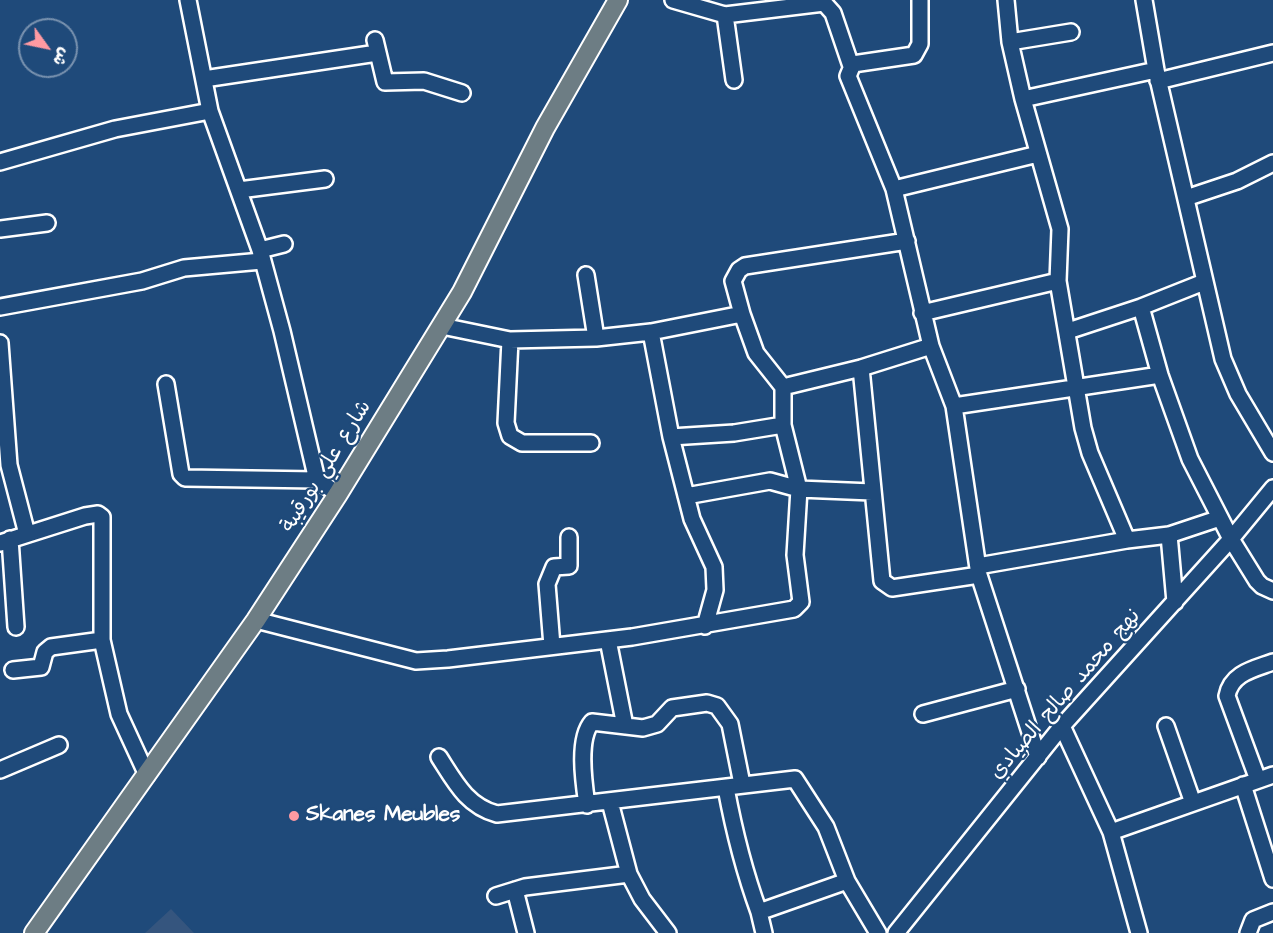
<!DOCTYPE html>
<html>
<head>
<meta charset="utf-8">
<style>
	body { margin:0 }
	#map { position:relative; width:1273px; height:933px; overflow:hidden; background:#1f4a7a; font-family:"Architects Daughter","Playpen Sans Arabic",sans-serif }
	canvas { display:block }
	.north { position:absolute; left:18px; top:18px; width:60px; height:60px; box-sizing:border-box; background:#1f4a7a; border:2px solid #7992af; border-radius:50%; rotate:123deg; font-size:16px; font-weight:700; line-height:24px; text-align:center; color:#fff }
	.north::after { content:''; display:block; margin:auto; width:21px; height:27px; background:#ff9aa2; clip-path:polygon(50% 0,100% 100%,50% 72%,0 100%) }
</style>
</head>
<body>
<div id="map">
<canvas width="1273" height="933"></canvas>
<div class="north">ش</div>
</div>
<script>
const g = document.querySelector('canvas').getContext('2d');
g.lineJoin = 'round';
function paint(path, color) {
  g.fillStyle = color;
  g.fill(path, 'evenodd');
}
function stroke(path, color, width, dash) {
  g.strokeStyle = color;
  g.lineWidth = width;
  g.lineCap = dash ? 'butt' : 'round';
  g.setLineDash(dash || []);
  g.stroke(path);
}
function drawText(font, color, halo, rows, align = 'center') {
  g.font = font + ' "Architects Daughter","Playpen Sans Arabic",sans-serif';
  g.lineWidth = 4.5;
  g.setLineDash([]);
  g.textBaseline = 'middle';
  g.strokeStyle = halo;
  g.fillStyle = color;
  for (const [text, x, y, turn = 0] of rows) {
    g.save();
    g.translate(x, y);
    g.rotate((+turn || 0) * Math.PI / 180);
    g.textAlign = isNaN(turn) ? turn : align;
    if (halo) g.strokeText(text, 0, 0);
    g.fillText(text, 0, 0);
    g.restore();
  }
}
paint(new Path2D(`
	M 171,909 L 194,933 L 145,933 Z`), '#35557e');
const minor = new Path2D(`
	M 188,0 L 210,111 L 260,250 L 282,331 L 317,480
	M 673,0 L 725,15 L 824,3 L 833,13 L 851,66
	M 920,0 L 920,44 L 914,55 L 853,64 L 848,76 L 894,189 L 931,346 L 954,406 L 979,575 L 1038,757
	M 1006,0 L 1010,42 L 1023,99 L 1060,229 L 1058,281 L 1083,428 L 1090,453 L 1127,540
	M 1144,0 L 1156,70 L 1223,359 L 1238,394 L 1273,453
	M 725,15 L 734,80
	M 375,40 L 385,82 L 424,81 L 462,93
	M 1010,42 L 1071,32
	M 204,79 L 377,53
	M 1158,81 L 1273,53
	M 1023,99 L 1156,70
	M 0,162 L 115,129 L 210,111
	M 894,189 L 1038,154
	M 239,190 L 325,179
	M 1186,198 L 1237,181 L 1273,163
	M 0,229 L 47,223
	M 260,250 L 284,244
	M 586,275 L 596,338
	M 0,307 L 142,281 L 184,268 L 262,261
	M 1141,307 L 1160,375 L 1190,459 L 1231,539 L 1257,581 L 1262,586 L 1273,591
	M 922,313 L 1058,281
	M 742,314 L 756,353 L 783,387
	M 442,326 L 510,340 L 596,338 L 651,332 L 742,314 L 733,281 L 739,270 L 745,266 L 907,241
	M 1068,331 L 1141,307 L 1204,282
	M 651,332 L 671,437
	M 510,340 L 506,423 L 510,436 L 522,443 L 591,443
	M 0,343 L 9,465 L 27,534
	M 861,368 L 882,581 L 892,588 L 979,575
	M 166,384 L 181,474 L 185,478 L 317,480 L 338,494
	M 954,406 L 1160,375
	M 686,496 L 770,481 L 799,489 L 872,492
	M 1169,535 L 1175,602
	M 10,539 L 16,627
	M 0,543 L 85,516 L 98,514 L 102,517 L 102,640 L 119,714 L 147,775
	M 978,566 L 1127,540 L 1169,535 L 1220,518
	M 256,620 L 416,661 L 448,659 L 632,637 L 794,609 L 801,602 L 795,555 L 799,489 L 783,425 L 783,387 L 861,368 L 931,346
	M 705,626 L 715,590 L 714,567 L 692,519 L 671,437 L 734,433 L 783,425
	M 608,640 L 625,726
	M 552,646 L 547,584 L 554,567 L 569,566 L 569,537
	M 13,670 L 41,667 L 45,652 L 51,647 L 102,640
	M 923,714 L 1017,689
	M 1062,726 L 1111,832 L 1139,933
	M 1166,726 L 1193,803
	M 439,757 C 455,782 467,806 497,814 L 795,779 L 826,827 L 847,881 L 878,933
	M 0,770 L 59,745
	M 1258,780 L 1227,696 C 1231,673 1254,669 1273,662
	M 1243,785 L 1273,879
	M 726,788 C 734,831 744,871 759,912
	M 610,802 L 629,874 L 642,899 L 668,933
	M 587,805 C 584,784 577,739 592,722 L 643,728 L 657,724 L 672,708 L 707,703 L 717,706 L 730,724 L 742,784
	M 1111,832 L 1273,775
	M 515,890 L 526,933
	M 496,896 L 525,887 L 629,874
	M 764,933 L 759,912 L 847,881
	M 896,933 L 1062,726 L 1231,539 L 1273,488
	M 1248,933 L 1253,920 L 1273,912`);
const major = new Path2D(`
	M 34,933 L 256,620 L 338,494 L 462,292 L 545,128 L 618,0`);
stroke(minor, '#fff', 20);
stroke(major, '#fff', 22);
stroke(minor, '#1f4a7a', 15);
stroke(major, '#6d7d84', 18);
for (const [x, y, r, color] of [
	[294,816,6,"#ff9aa2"]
]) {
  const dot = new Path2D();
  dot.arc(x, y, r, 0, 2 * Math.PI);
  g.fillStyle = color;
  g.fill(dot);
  stroke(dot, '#1f4a7a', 2);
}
drawText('21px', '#fff', '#1f4a7a', [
	["شارع علي بورقيبة",327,467,-58],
	["نهج محمد صالح الصيادي",1066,695,-49]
]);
drawText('bold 21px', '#fff', '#1f4a7a', [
	["Skanes Meubles",306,816]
], 'left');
</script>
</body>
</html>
